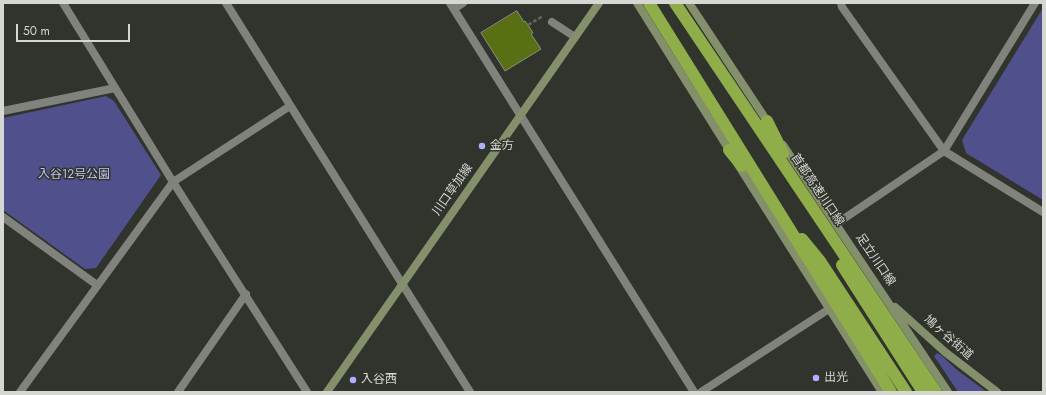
<!DOCTYPE html>
<html>
<head>
<meta charset="utf-8">
<style>
	body { margin:0 }
	#map { position:relative; width:1046px; height:395px; overflow:hidden; background:#31342d; font-family:Jost,sans-serif }
	canvas { display:block }
	.frame { position:absolute; inset:0; border:4px solid #d5d7d2; pointer-events:none }
	.scale { position:absolute; left:16px; top:24px; width:114px; height:18px; box-sizing:border-box; border:2px solid #d5d7d2; border-top:0; padding-left:5px; font-size:12px; line-height:14px; white-space:nowrap; color:#d5d7d2; -webkit-text-stroke:3px #31342d; paint-order:stroke }
</style>
</head>
<body>
<div id="map">
<canvas width="1046" height="395"></canvas>
<div class="frame"></div>
<div class="scale">50 m</div>
</div>
<script>
const g = document.querySelector('canvas').getContext('2d');
g.lineJoin = 'round';
function paint(path, color) {
  g.fillStyle = color;
  g.fill(path, 'evenodd');
}
function stroke(path, color, width, dash) {
  g.strokeStyle = color;
  g.lineWidth = width;
  g.lineCap = dash ? 'butt' : 'round';
  g.setLineDash(dash || []);
  g.stroke(path);
}
function drawText(font, color, halo, rows, align = 'center') {
  g.font = font + ' Jost,"Noto Sans JP",sans-serif';
  g.lineWidth = 3;
  g.setLineDash([]);
  g.textBaseline = 'middle';
  g.strokeStyle = halo;
  g.fillStyle = color;
  for (const [text, x, y, turn = 0] of rows) {
    g.save();
    g.translate(x, y);
    g.rotate((+turn || 0) * Math.PI / 180);
    g.textAlign = isNaN(turn) ? turn : align;
    if (halo) g.strokeText(text, 0, 0);
    g.fillText(text, 0, 0);
    g.restore();
  }
}
paint(new Path2D(`
	M 1043,8 L 1043,200 L 966,153 L 962,140 Z
	M 106,96 L 114,101 L 161,175 L 96,268 L 85,269 L 3,210 L 3,118 Z
	M 937,353 L 941,355 L 957,370 L 987,392 L 958,392 L 934,356 Z`), '#50508c');
const building = new Path2D(`
	M 517,11 L 524,22 L 525,21 L 528,25 L 533,33 L 531,34 L 541,49 L 505,71 L 481,33 Z`);
paint(building, '#587013');
stroke(building, '#8b8e86', 1);
stroke(new Path2D(`
	M 528,25 L 543,16`), '#646660', 2.5, [4, 2]);
stroke(new Path2D(`
	M 454,9 L 463,3
	M 552,22 L 575,37`), '#80837b', 8);
stroke(new Path2D(`
	M 63,3 L 173,182 L 307,392
	M 226,3 L 470,392
	M 450,3 L 694,392
	M 841,3 L 842,7 L 944,151 L 1043,212
	M 3,111 L 115,88
	M 3,217 L 97,285
	M 836,224 L 944,151 L 1035,3
	M 20,392 L 173,182 L 290,106
	M 178,392 L 246,294
	M 701,392 L 829,309`), '#80837b', 8);
stroke(new Path2D(`
	M 637,3 L 731,153
	M 689,3 L 769,124
	M 783,145 L 948,392
	M 737,163 L 882,392
	M 895,307 L 945,352 L 997,392
	M 327,392 L 599,3`), '#84906c', 8);
stroke(new Path2D(`
	M 649,3 L 891,392
	M 675,3 L 936,392
	M 767,121 L 783,153
	M 729,150 L 742,166
	M 802,239 L 820,261 L 906,392
	M 842,265 L 923,392`), '#8fad48', 12);
for (const [x, y, r, color] of [
	[482,146,4,"#acaffb"],
	[816,378,4,"#acaffb"],
	[353,380,4,"#acaffb"]
]) {
  const dot = new Path2D();
  dot.arc(x, y, r, 0, 2 * Math.PI);
  g.fillStyle = color;
  g.fill(dot);
  stroke(dot, '#31342d', 1.5);
}
drawText('12px', '#d5d7d2', '#31342d', [
	["金方",490,146],
	["出光",824,378],
	["入谷西",361,380]
], 'left');
drawText('12px', '#c0c3ed', '#31342d', [
	["入谷12号公園",74,175]
]);
drawText('12px', '#d5d7d2', '#31342d', [
	["川口草加線",453,190,-55],
	["首都高速川口線",817,190,56],
	["足立川口線",875,260,56],
	["鳩ヶ谷街道",948,338,41]
]);
</script>
</body>
</html>
